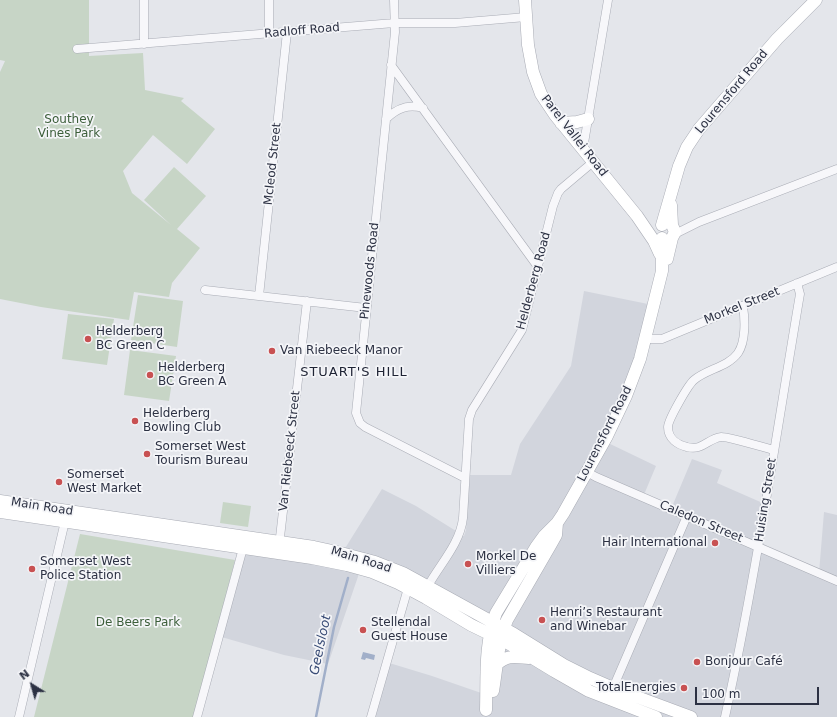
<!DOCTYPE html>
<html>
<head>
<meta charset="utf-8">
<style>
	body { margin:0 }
	#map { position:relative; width:837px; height:717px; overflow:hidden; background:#e4e6eb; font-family:"DejaVu Sans",sans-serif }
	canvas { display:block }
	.north { position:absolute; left:12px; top:665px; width:40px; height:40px; -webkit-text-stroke:3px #f4f5f8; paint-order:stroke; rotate:323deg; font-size:11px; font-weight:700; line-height:16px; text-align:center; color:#2c3143 }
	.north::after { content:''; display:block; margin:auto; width:14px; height:18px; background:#2c3143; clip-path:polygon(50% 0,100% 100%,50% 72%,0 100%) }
	.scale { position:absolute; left:695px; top:687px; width:124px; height:18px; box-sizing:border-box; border:2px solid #2c3143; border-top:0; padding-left:5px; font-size:12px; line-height:14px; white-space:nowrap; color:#2c3143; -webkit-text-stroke:3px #f4f5f8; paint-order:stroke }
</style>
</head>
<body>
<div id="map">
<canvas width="837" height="717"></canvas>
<div class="north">N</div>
<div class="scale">100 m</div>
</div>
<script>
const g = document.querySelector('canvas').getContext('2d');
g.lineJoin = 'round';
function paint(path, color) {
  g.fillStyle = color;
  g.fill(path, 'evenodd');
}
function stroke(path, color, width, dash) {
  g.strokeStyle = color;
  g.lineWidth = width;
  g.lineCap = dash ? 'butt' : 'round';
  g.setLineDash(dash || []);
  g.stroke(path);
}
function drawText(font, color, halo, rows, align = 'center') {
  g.font = font + ' "DejaVu Sans",sans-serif';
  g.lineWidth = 3.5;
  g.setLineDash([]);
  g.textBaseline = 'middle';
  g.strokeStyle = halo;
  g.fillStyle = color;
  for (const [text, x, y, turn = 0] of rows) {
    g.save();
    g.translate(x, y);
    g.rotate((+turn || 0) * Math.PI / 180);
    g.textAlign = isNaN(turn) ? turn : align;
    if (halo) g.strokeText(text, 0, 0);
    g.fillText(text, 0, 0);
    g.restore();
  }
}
paint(new Path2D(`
	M 584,291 L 648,304 L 634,359 L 604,441 L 656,466 L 643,497 L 671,509 L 692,459 L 722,470 L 717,483 L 765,504 L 758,547 L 819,573 L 824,512 L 837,515 L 837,717 L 370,717 L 386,662 L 432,676 L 487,695 L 493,631 L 362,565 L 328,664 L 284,655 L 218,636 L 244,543 L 339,558 L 382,489 L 416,506 L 464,536 L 466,530 L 470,475 L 511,475 L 520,444 L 571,366 Z`), '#d2d5dd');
paint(new Path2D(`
	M 0,0 L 89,0 L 89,56 L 143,53 L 145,90 L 184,98 L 181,101 L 215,129 L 187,164 L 153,135 L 123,171 L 132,193 L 171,225 L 144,200 L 174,167 L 206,196 L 177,229 L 200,248 L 172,283 L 169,297 L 134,292 L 129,320 L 41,307 L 0,299 L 0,72 L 5,61 L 0,60 Z
	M 138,295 L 183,301 L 177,347 L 131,340 Z
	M 68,314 L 114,319 L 107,365 L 62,359 Z
	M 130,350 L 176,356 L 169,401 L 124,395 Z
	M 223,502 L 251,506 L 248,527 L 220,523 Z
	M 80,534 L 235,560 L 195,717 L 34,717 Z`), '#c7d5c6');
paint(new Path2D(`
	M 363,652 L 375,655 L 374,660 L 366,658 L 365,660 L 361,659 Z`), '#a1afc9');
stroke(new Path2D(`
	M 316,717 L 334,627 L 348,578`), '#a1afc9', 2.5);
const street = new Path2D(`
	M 394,0 L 395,32 L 356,413 L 360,423 L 365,427 L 465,478
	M 269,33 L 269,0
	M 144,44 L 144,0
	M 77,49 L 394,23 L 455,23 L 526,17
	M 391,65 L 538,267
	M 386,119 C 397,108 408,104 423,108
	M 583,149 L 608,0
	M 675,234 L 699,222 L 837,169
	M 205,290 L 366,308
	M 259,296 L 287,32
	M 743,306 C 745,319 746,341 738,353 C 728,367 707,369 694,380 C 688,385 668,420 668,427 C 668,439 678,445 687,447 C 703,451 707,439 721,437 C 727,436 765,448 774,450
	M 645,339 L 662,339 L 837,267
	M 587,472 L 596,477 L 837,581
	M 279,546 L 307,301
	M 428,586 C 440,564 460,544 463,518 L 469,419 L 472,410 L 522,330 L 553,206 L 558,193 L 561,189 L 593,162
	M 613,688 L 687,516
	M 19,717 L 66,517
	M 197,717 L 243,548
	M 371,717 L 408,588
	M 725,717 C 756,577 776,435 800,294 L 797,283`);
const secondary = new Path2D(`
	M 525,0 L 528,45 L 533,72 L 541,94 L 555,115 L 637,216 L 654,241 L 660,254
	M 561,123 L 577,122 L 588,119
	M 662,225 L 679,166 L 687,147 L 699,129 L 777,39 L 816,0
	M 667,259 L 672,238 L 675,232 L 672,225 L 671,205
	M 0,501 L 314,547 L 337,552 L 375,562 L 403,573 L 514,634 L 564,665 L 590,678 L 613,688 L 691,717
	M 0,512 L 312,558 L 347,565 L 372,572 L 398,583 L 426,598 L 471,625 L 508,643 L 554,671 L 589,691 L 656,717
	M 496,665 C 508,654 515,657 529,658
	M 493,691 C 497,667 498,643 507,620 L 551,544 L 556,535 L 557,523
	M 486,710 C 487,677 484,645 496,613 L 536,547 L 544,536 L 557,523 L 563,514 L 607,436 L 626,396 L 640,359 L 662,271 L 662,238`);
stroke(street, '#a9acb5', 9);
stroke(secondary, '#a9acb5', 13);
stroke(street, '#f7f7fa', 8);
stroke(secondary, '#fff', 12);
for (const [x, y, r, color] of [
	[88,339,4,"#c85152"],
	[272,351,4,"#c85152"],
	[150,375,4,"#c85152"],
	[135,421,4,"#c85152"],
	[147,454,4,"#c85152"],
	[59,482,4,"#c85152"],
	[715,543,4,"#c85152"],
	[468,564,4,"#c85152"],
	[32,569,4,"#c85152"],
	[542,620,4,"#c85152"],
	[363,630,4,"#c85152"],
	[697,662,4,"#c85152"],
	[684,688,4,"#c85152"]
]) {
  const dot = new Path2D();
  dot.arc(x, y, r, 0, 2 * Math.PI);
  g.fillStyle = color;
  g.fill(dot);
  stroke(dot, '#f4f5f8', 1.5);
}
drawText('12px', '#2c3143', '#f4f5f8', [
	["Radloff Road",302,31,-5],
	["Lourensford Road",732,92,-50],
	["Parel Vallei Road",574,136,52],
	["Mcleod Street",273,164,-84],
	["Pinewoods Road",370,271,-84],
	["Helderberg Road",534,281,-75],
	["Morkel Street",742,306,-22],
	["Lourensford Road",605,434,-63],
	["Van Riebeeck Street",290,451,-84],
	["Huising Street",766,500,-81],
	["Main Road",42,507,9],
	["Caledon Street",701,522,23],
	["Main Road",361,560,17]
]);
drawText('12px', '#3c5e3a', '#f4f5f8', [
	["Southey",69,120],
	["Vines Park",69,134],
	["De Beers Park",138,623]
]);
drawText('12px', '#2c3143', '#f4f5f8', [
	["Helderberg",96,332],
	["BC Green C",96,346],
	["Van Riebeeck Manor",280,351],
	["Helderberg",158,368],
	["BC Green A",158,382],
	["Helderberg",143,414],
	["Bowling Club",143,428],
	["Somerset West",155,447],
	["Tourism Bureau",155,461],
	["Somerset",67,475],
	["West Market",67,489],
	["Hair International",707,543,"right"],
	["Morkel De",476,557],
	["Villiers",476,571],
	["Somerset West",40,562],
	["Police Station",40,576],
	["Henri’s Restaurant",550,613],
	["and Winebar",550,627],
	["Stellendal",371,623],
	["Guest House",371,637],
	["Bonjour Café",705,662],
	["TotalEnergies",676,688,"right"]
], 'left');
g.letterSpacing = '1px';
drawText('13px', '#1e2334', '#f4f5f8', [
	["STUART'S HILL",354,373]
]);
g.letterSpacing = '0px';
drawText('italic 13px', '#384b75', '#f4f5f8', [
	["Geelsloot",321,645,-78]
]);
</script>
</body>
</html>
